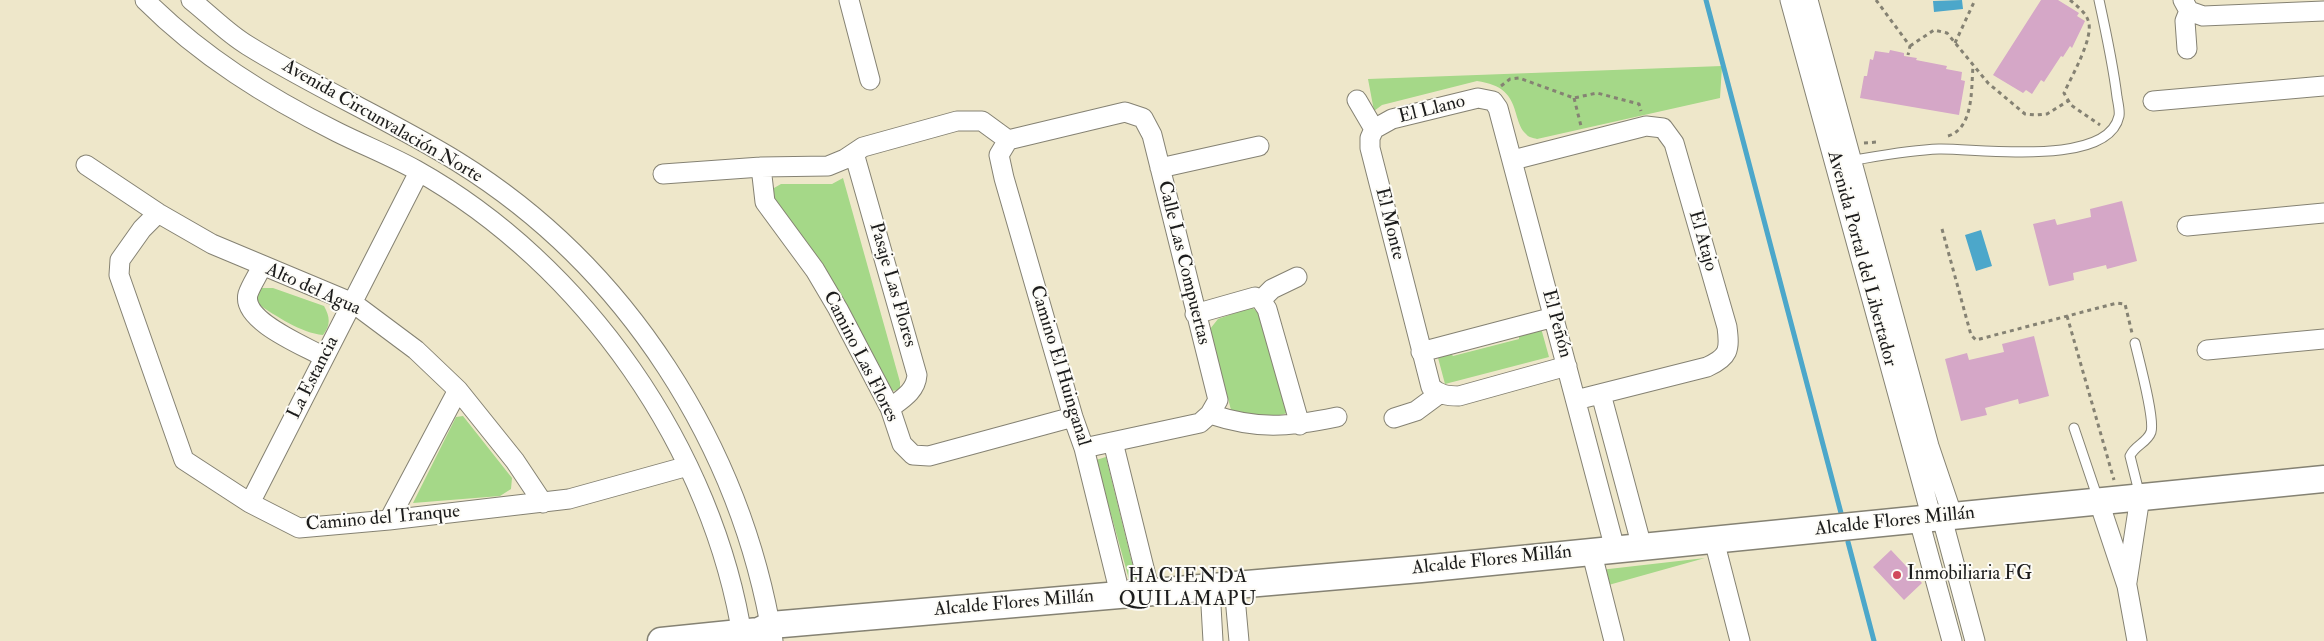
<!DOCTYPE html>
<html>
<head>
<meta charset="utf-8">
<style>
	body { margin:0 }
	canvas { display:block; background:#eee7ca }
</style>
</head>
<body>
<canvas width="2324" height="641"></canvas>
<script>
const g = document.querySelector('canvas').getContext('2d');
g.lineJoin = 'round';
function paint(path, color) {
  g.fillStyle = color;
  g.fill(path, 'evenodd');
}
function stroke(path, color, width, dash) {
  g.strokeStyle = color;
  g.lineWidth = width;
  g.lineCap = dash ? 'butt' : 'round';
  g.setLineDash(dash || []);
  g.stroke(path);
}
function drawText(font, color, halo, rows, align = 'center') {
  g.font = font + ' "IM FELL Double Pica",serif';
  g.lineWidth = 4;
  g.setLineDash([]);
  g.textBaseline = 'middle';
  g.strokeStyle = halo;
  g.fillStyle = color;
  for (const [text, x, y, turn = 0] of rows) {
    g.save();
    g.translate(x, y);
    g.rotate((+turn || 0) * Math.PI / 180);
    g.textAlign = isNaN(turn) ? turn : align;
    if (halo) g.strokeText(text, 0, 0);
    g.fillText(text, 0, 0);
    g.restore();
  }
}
paint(new Path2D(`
	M 1722,66 L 1720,98 L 1537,139 C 1533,138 1528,137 1526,134 C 1521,130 1519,123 1517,117 C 1511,93 1502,85 1477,81 L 1382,105 L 1374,111 L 1368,79 Z
	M 843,178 L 900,382 L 900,390 L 890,391 L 772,197 L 774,188 L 781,184 L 832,184 Z
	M 261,288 L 273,288 L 324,306 C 330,317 331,325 323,335 C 301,333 276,316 258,304 L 257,295 Z
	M 1252,307 L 1261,316 L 1287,413 C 1270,419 1249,415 1231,410 L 1210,329 L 1218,319 Z
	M 1541,328 L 1549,357 L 1445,384 L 1437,354 L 1449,351 L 1453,356 L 1519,339 L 1519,334 Z
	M 463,416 L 512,478 L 511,489 L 500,496 L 413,503 L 456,417 Z
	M 1106,457 L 1137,583 L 1130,583 L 1096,460 Z
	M 1705,558 L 1605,586 L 1600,570 Z`), '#a5d888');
paint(new Path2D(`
	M 1962,0 L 1963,9 L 1934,12 L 1933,1 Z
	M 1981,230 L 1992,266 L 1976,271 L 1965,235 Z`), '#4ca7ca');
stroke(new Path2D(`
	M 1706,0 L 1841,513
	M 1848,542 L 1874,641`), '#4ca7ca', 5);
paint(new Path2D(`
	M 2041,0 L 2058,0 L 2079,13 L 2077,16 L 2085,21 L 2072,48 L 2070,46 L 2063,57 L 2061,56 L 2044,82 L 2041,80 L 2032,94 L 2026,90 L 2023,93 L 1993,75 Z
	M 1890,50 L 1904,53 L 1904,56 L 1917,58 L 1916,60 L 1947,66 L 1946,69 L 1962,72 L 1961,80 L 1965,81 L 1959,115 L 1860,98 L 1864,76 L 1867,76 L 1870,59 L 1873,60 L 1875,51 L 1889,53 Z
	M 2122,201 L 2137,261 L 2107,269 L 2106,265 L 2073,273 L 2074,280 L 2049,286 L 2033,224 L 2055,219 L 2057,225 L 2091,217 L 2090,209 Z
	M 2034,336 L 2049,396 L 2019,404 L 2018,399 L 1985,408 L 1987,415 L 1961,421 L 1945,359 L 1967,353 L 1969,360 L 2004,352 L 2002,344 Z
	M 1891,550 L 1922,583 L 1904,600 L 1873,567 Z`), '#d5a7c7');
const lane = new Path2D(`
	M 1849,161 C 1879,156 1909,150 1939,149 C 1978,148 2108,168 2119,116 C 2120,111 2118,103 2117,97 C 2113,64 2106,32 2099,0
	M 2135,343 C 2139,360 2155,419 2151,432 C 2147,443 2135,445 2130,456 L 2140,496
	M 2074,428 L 2098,499`);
const street = new Path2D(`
	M 145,0 C 201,56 267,97 337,132 C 363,145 391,156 416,170 C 584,264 714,450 743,641
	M 191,0 C 210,15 227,33 247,45 C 316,88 390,120 458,162 C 627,267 741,446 773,641
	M 849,0 L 870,80
	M 1790,0 L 1932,519
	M 1808,0 L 1929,446 L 1953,517
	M 2183,0 L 2189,11 L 2203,16 L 2324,11
	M 2187,49 L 2185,21 L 2189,11
	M 1357,100 L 1374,129
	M 2153,101 L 2324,86
	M 1374,129 L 1392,119 L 1478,98 L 1493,101 L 1498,108 L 1615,549
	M 1374,129 L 1370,138 L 1370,148 L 1431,387 C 1440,395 1447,396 1459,396 L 1567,366
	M 1008,140 L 1125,112 L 1143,118 L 1152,135 L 1218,400 L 1210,414 L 1200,423 L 1084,448
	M 1008,140 L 999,155 L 1004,178 L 1073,417 L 1084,448 L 1120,594
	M 854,153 L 917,375 C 916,391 902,399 890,408
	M 1513,160 L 1646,126 L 1663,128 L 1674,143 L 1727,327 C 1730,350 1729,357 1707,367 L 1576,400
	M 86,165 L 158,213 L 212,244 L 353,303 L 416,350 L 458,390 L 515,461 L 543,503
	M 761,167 L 765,202 L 815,270 L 838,309 L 890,408 L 902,444 L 913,455 L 929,456 L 1073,417
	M 1160,168 L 1259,146
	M 663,174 L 761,167 L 828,166 L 845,159 L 863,147 L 957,121 L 982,121 L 1008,140
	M 158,213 L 142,229 L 120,260 L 119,275 L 184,460 L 250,503 L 299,528 L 389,520 L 569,499 L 688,466
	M 2187,226 L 2324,213
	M 262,266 C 258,275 251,285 248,294 C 241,321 305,346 324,357
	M 1261,300 L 1272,289 L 1297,277
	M 1195,314 L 1255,297 L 1261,300 L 1267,309 L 1300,425
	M 2207,350 L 2324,339
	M 1421,352 L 1554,317
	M 1601,394 L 1642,547
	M 1210,414 C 1258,430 1288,427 1337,417
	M 1394,418 L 1416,411 L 1439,394
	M 1113,442 L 1150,592
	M 2099,502 L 2127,586 L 2137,641
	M 250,503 L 419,172
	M 1942,518 L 1975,641
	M 389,520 L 458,390
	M 1919,520 L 1952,641
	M 1714,540 L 1740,641
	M 1591,550 L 1614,641
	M 2127,582 L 2140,497
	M 1234,586 L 1239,641
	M 1210,588 L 1213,641`);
const secondary = new Path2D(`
	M 661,641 L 759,631 L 771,625 L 1421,569 L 2324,479`);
stroke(lane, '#858273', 11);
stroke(street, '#858273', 21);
stroke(secondary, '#858273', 29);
stroke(new Path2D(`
	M 1876,0 L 1910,46 L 1908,55
	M 2070,0 C 2077,6 2085,12 2088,20 C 2095,37 2071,77 2064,93 L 2071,105 L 2100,125
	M 1955,43 L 1975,0
	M 1910,46 L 1934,30 L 1947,33 L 1988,83 L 2025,114 L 2036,115 L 2047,114 L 2068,101
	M 1501,86 L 1510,79 L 1519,78 L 1574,98 L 1597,93 L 1639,104 L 1641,111
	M 1574,98 L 1581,126
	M 1948,136 C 1974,128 1971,89 1973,67
	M 1864,143 L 1877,142
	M 1942,229 L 1971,335 L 1976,340 L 2117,303 L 2125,304 L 2132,333
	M 2067,316 L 2114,480`), '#858273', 3, [4, 4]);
stroke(lane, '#fff', 9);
stroke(street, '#fff', 19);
stroke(secondary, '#fff', 26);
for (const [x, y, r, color] of [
	[1897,575,5,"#d1495b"]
]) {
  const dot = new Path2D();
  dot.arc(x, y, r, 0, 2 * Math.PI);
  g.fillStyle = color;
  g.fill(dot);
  stroke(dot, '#fdfcf7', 2);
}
drawText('19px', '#1c1c1c', '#fdfcf7', [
	["El Llano",1432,110,-14],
	["Avenida Circunvalación Norte",382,122,30],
	["El Monte",1389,224,76],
	["El Atajo",1702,241,74],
	["Avenida Portal del Libertador",1861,259,75],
	["Calle Las Compuertas",1183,263,76],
	["Pasaje Las Flores",892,285,74],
	["Alto del Agua",313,290,24],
	["El Peñón",1556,324,75],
	["Camino Las Flores",860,357,63],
	["Camino El Huinganal",1059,366,73],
	["La Estancia",314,378,-63],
	["Camino del Tranque",383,519,-5],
	["Alcalde Flores Millán",1895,522,-6],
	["Alcalde Flores Millán",1492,561,-6],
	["Alcalde Flores Millán",1014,604,-5]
]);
drawText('19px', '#1c1c1c', '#fdfcf7', [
	["Inmobiliaria FG",1907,575]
], 'left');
g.letterSpacing = '1px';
drawText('20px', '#1c1c1c', '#fdfcf7', [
	["HACIENDA",1188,578],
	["QUILAMAPU",1188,601]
]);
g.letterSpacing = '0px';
</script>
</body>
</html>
